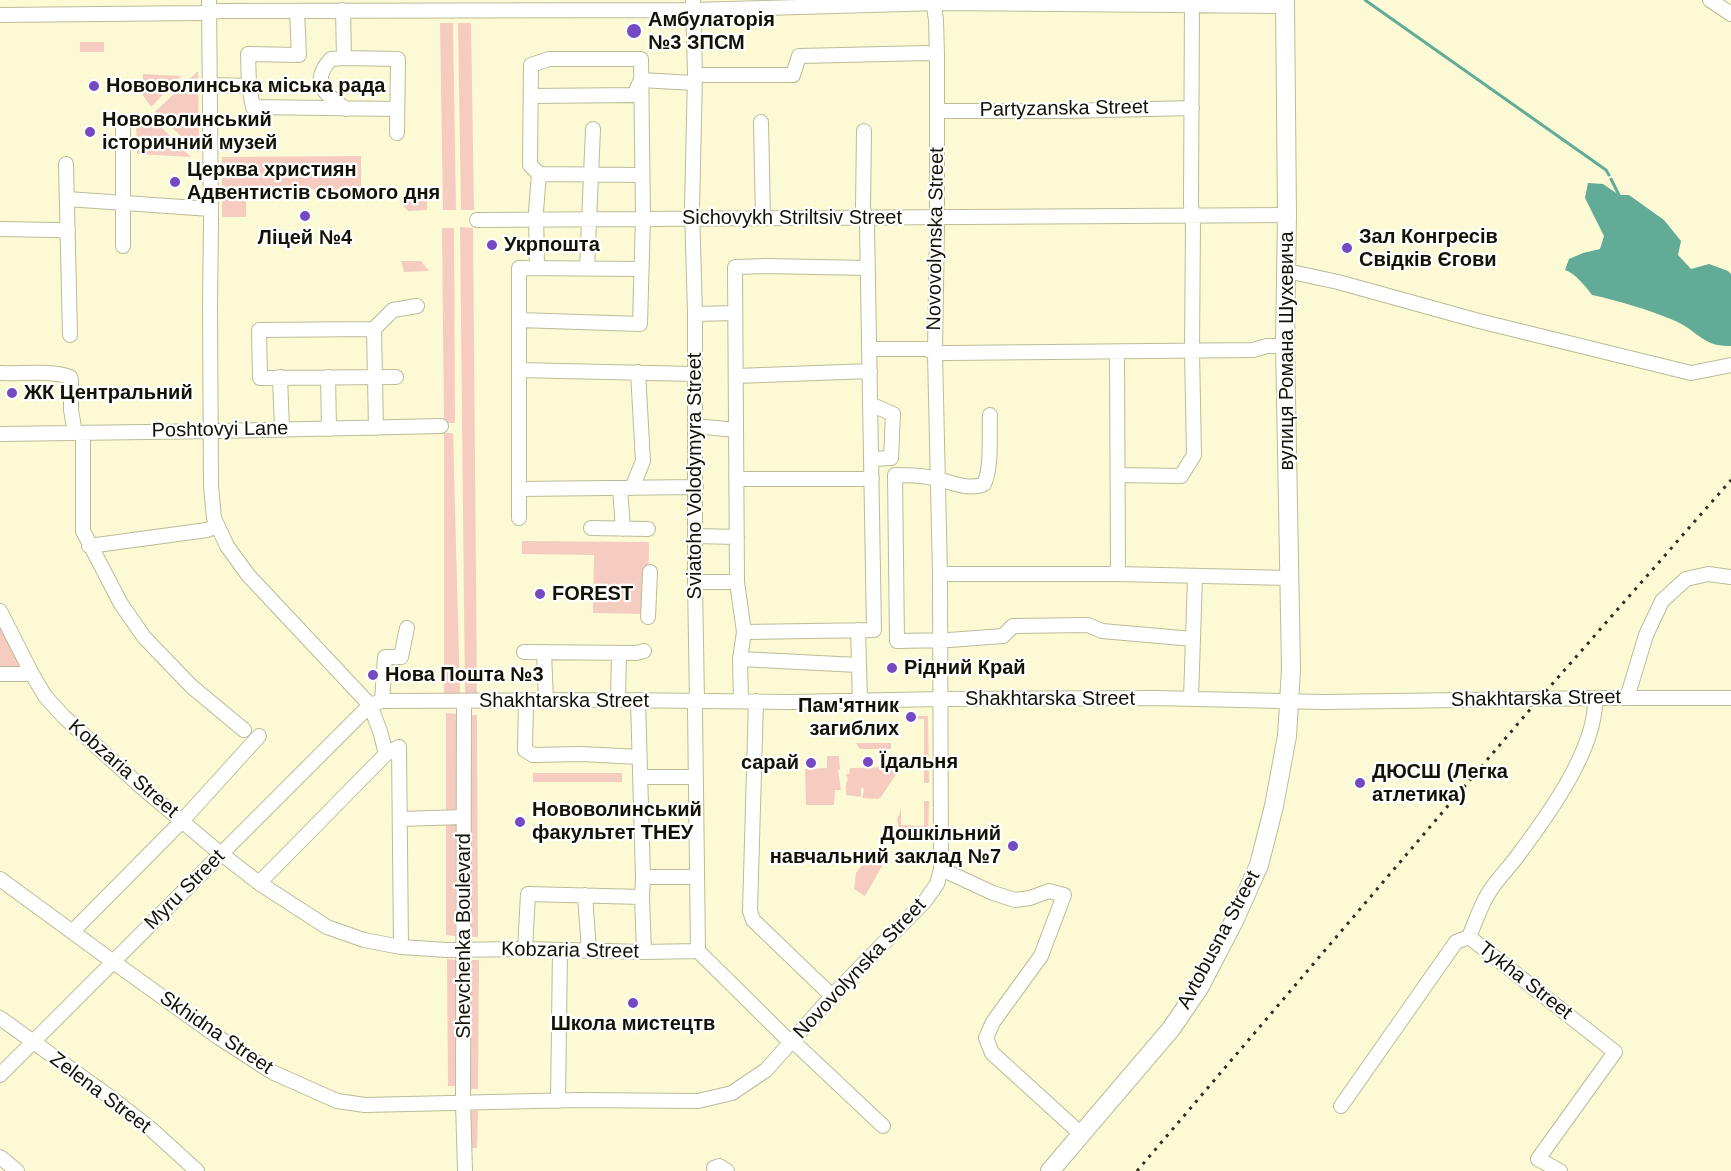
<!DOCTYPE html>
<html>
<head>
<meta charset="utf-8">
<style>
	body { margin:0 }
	canvas { display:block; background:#fbfad5 }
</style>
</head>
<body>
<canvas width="1731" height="1171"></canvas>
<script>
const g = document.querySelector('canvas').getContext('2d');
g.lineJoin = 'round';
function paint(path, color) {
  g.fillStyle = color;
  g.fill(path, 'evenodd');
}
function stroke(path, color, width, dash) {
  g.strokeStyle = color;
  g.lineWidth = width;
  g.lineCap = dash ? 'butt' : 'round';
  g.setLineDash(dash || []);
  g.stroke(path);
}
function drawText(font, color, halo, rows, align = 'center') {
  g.font = font + ' Arial,sans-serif';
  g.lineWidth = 4.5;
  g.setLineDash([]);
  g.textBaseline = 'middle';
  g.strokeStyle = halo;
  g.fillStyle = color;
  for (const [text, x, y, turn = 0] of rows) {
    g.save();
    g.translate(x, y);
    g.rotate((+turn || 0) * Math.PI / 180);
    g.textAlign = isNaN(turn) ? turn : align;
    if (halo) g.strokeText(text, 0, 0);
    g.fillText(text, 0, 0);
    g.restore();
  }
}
paint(new Path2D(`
	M 440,23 L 453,23 L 456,210 L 443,210 Z
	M 458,23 L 471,23 L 474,210 L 461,210 Z
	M 80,42 L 104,42 L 104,52 L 80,52 Z
	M 198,71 L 199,153 L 155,112 Z
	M 143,74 L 181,76 L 151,107 L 142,94 Z
	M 149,115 L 191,157 L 137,154 L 136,120 Z
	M 361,156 L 361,189 L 246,190 L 246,217 L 222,217 L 222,157 Z
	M 427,187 L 427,210 L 408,211 L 401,203 L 404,196 Z
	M 460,227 L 473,228 L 477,694 L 465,695 Z
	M 442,228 L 454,228 L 455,423 L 444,423 Z
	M 401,261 L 421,261 L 429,271 L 404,272 Z
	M 444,433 L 453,433 L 460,694 L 444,694 Z
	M 522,541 L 649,542 L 648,614 L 593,613 L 594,555 L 522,554 Z
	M 0,627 L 20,666 L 0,667 Z
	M 446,713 L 457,714 L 455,936 L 446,935 Z
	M 466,715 L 477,715 L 478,937 L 467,937 Z
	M 913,716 L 928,716 L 929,783 L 924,783 L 924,719 L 910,719 Z
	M 856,743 L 891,743 L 891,749 L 860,749 Z
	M 827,756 L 839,756 L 840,770 L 838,770 L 841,790 L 835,790 L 834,805 L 806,805 L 805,769 L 827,768 Z
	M 886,767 L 897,773 L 881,797 L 878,799 L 862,798 L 864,790 L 862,787 L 861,789 L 861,797 L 846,795 L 846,782 L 848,781 L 846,774 L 849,774 L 850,768 Z
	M 533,773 L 622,773 L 622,782 L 533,782 Z
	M 924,801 L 929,801 L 928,834 L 912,833 L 899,829 L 897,820 L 901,809 L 901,825 L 924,826 Z
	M 872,852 L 889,854 L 865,896 L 854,889 L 856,873 Z
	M 447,959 L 457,960 L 458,1086 L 448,1086 Z
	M 469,960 L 479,960 L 478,1089 L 465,1089 Z
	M 468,1111 L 478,1111 L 477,1148 L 469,1148 Z`), '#f5ccbf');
paint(new Path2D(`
	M 1588,183 L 1603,184 L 1619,195 L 1629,195 L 1664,220 L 1681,241 L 1678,255 L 1691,269 L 1709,264 L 1728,271 L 1731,274 L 1731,346 C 1701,347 1697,329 1673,320 C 1646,309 1620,301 1592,295 C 1585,286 1576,274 1565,270 L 1569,259 L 1583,253 L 1600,249 L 1604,236 L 1585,198 Z`), '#62ab96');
stroke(new Path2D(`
	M 1365,0 L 1606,170 L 1609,175
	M 1611,179 L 1619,195`), '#62ab96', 3);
const minor = new Path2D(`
	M 209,0 L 211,221 L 210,306 L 211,486 L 214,518 L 227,546 L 248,575 L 370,705 L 380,731 L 386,754
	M 693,0 L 695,75 L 692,208 L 695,314 L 695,582 L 697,701 L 695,708 L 698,951
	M 1710,0 L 1731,14
	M 343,10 L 344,58 L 331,59 C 309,83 325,94 346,109
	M 0,15 L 201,13 L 220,11 L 693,10 L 941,3 L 1285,6
	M 344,58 L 398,59 L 397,133
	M 695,75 L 793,75 L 799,56 L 927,53 L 937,55
	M 210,85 L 249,86 L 248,54 L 299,55 L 297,11
	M 249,86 L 253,107 L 397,109
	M 531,96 L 634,95 L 641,80 L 694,83
	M 937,111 L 1064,111 L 1192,108
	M 761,122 L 763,218
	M 66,164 L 70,335
	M 539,174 L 642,175
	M 67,199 L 211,209
	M 477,220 L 1287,215
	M 0,229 L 56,230 L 68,231
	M 123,246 L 123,123
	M 587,268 L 593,129
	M 1287,271 L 1338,282 L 1479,321 L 1691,373 L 1731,365
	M 695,314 L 735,313
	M 519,320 L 640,324 L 643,218 L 641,59 L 549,59 L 531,65 L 530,165 L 539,174 L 536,211 L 537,268
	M 374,329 L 376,428
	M 869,349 L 927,349 L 935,353 L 947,353 L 1253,350 L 1267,346 L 1278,346 L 1285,343
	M 1117,352 L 1118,574
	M 519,370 L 694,374
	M 0,373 C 21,374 51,370 70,377 L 71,380 L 71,410 L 75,433
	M 736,376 L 870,371
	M 280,377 L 282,429
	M 328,377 L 329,429
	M 396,377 L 260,378 L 259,330 L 374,329 L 393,310 L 417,306
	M 870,404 L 893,414 L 891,458 L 871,459
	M 990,415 C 989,434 992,468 984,484 C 967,492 945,479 928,477 C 917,475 906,475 895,475 L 897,641 L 949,640 L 1003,636 L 1013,626 L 1088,625 L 1102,631 L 1193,639
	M 695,426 L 736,430
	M 83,433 L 83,531 L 121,604 L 144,637 L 191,686 L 244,730
	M 0,434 L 218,431 L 441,426
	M 1118,475 L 1181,476 L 1194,455 L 1192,351 L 1193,220 L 1191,205 L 1192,0
	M 736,479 L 872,479
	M 620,488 L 623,529
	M 632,488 L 643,461 L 638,372
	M 519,489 L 696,487
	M 519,518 L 519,268 L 641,269
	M 591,528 L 648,529
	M 695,536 L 737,537
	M 89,546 L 207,530 L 217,526
	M 940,574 L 1118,574 L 1289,578
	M 695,582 L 737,582
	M 0,611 L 32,674 L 45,696 L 64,717 L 146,791 L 215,849 L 259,883 L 327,927 L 364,940 L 401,947 L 447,950 L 525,949 L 644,952 L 698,951 L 787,1039 L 798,1046 L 883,1126
	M 648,617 L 650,572
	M 858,630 L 860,701
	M 744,632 L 874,630 L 867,225 L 863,208 L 864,131
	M 524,652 L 636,653 L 644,651
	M 544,652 L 546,700
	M 740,659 L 858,665
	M 0,674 L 32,674
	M 1627,698 L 1646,635 L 1662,601 L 1686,579 L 1708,574 L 1731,577
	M 1191,699 L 1195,577
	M 618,700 L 619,653
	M 638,700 L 643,877 L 642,897 L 644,952
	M 382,701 L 385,657 L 401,657 L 407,628
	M 526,701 L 525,750 L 533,755 L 582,754 L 639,757
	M 741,701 L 740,659 L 744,632 L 737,582 L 735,267 L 766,266 L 868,268
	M 756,701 L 750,911 L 753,920 L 832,996
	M 464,702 L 463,1102 L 465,1171
	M 640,777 L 696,777
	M 400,819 L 464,817
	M 941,869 L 993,893 L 1015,900 L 1030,898 L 1049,891 L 1064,895 L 1041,956 L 993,1022 L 986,1038 L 992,1053 L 1081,1134
	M 643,877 L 697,877
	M 0,879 L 108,958 L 218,1037 L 272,1072 L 337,1101 L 365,1105 L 578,1100 L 698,1101 L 732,1093 L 766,1070 L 832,996 L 925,901 L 937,884 L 941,869 L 940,574 L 935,353 L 937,223 L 937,55 L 936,20 L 933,0
	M 259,883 L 386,754 L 399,747 L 401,947
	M 585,895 L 589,951
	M 72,932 L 182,821 L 259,736
	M 525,949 L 528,894 L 642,897
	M 0,1018 L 114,1100 L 151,1129 L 197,1171
	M 0,1075 L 370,705 L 382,701 L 618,700 L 792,702 L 941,699 L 1155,698 L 1323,702 L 1601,698 L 1731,698
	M 558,1101 L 560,951
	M 1341,1106 L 1456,942 L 1469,937
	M 0,1157 L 17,1171
	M 714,1168 L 719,1166 L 727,1171
	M 1560,1171 L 1538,1159 L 1615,1052 L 1469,937 C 1475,923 1480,907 1488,894 C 1496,880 1509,868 1519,854 C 1548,815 1597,748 1595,698`);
const major = new Path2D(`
	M 1050,1171 L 1171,1029 L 1199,988 L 1234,921 L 1259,865 L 1274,806 L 1287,736 L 1291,669 L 1285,343 L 1287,215 L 1285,0`);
stroke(minor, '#bcbb98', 16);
stroke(major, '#bcbb98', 20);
stroke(minor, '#fff', 14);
stroke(major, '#fff', 18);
stroke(new Path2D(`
	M 1137,1171 L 1533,706 L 1731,480`), '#313021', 3, [3, 6]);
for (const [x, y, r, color] of [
	[634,31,8,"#744ac2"],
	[94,86,6,"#744ac2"],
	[90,132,6,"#744ac2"],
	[175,182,6,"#744ac2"],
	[305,216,6,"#744ac2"],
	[492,245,6,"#744ac2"],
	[1347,248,6,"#744ac2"],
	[12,393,6,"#744ac2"],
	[540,594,6,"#744ac2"],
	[892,668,6,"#744ac2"],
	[373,675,6,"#744ac2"],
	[911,717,6,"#744ac2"],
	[868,762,6,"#744ac2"],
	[811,763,6,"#744ac2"],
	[1360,783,6,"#744ac2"],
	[520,822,6,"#744ac2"],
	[1013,846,6,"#744ac2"],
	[633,1003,6,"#744ac2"]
]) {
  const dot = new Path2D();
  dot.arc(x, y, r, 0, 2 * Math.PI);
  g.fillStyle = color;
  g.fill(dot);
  stroke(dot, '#fff', 2);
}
drawText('bold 20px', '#131206', '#fff', [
	["Амбулаторія",648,20],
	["№3 ЗПСМ",648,43],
	["Нововолинська міська рада",106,86],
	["Нововолинський",102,120],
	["історичний музей",102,143],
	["Церква християн",187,170],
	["Адвентистів сьомого дня",187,193],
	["Зал Конгресів",1359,237],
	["Свідків Єгови",1359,260],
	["Ліцей №4",305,238,"center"],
	["Укрпошта",504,245],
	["ЖК Центральний",24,393],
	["FOREST",552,594],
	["Рідний Край",904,668],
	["Нова Пошта №3",385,675],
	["Пам'ятник",899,706,"right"],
	["загиблих",899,729,"right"],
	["Їдальня",880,762],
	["сарай",799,763,"right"],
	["ДЮСШ (Легка",1372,772],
	["атлетика)",1372,795],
	["Нововолинський",532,810],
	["факультет ТНЕУ",532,833],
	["Дошкільний",1001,834,"right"],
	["навчальний заклад №7",1001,857,"right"],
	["Школа мистецтв",633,1024,"center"]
], 'left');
drawText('20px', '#131206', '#fff', [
	["Partyzanska Street",1064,109,-1],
	["Sichovykh Striltsiv Street",792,218],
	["Novovolynska Street",936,239,-89],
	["вулиця Романа Шухевича",1287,351,-90],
	["Poshtovyi Lane",220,430,-1],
	["Sviatoho Volodymyra Street",695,476,-90],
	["Shakhtarska Street",1050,699],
	["Shakhtarska Street",1536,699,-1],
	["Shakhtarska Street",564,701],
	["Kobzaria Street",123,769,41],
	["Myru Street",185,890,-45],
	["Shevchenka Boulevard",464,936,-90],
	["Avtobusna Street",1219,940,-62],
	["Kobzaria Street",570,951,1],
	["Novovolynska Street",860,969,-47],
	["Tykha Street",1525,981,38],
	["Skhidna Street",216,1033,34],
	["Zelena Street",100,1093,37]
]);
</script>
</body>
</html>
